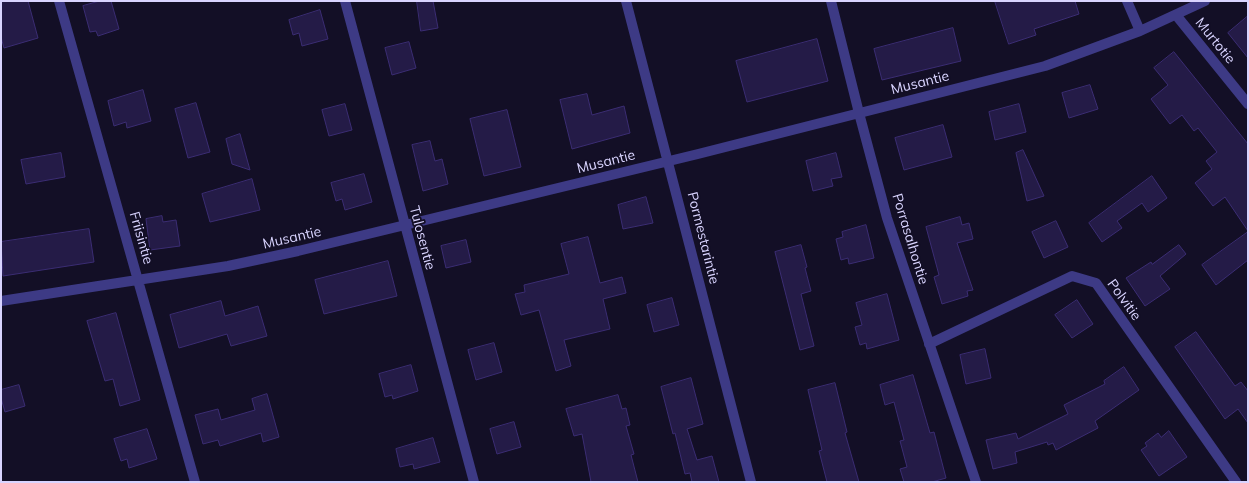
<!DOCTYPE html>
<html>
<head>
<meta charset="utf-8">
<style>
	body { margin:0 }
	#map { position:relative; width:1249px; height:483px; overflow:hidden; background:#130f26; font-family:Mulish,sans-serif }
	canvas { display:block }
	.frame { position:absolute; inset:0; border:2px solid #d9d4ff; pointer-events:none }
</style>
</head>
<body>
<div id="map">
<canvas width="1249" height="483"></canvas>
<div class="frame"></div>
</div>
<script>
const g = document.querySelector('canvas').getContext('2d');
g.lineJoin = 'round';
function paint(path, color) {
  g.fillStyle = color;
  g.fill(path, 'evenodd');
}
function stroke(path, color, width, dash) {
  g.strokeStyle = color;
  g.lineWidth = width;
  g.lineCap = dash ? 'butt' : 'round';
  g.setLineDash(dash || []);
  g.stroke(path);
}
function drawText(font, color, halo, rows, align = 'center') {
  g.font = font + ' Mulish,sans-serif';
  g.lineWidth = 3.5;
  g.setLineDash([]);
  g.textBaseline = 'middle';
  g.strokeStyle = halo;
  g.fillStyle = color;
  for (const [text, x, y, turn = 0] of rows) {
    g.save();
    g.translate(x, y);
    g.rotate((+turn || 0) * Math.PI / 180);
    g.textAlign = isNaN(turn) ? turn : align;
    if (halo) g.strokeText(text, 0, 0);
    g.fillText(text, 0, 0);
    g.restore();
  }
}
const building = new Path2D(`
	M 1,1 L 28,1 L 38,38 L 4,48 L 1,37 Z
	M 100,1 L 111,1 L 119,29 L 98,36 L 96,31 L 90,32 L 83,6 Z
	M 417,1 L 433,1 L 438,28 L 421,31 Z
	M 995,1 L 1075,1 L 1079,14 L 1034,29 L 1036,35 L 1009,44 Z
	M 320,10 L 328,39 L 302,46 L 299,33 L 293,35 L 289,20 Z
	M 1248,16 L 1248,58 L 1228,33 Z
	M 953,28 L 961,61 L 882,80 L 874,49 Z
	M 817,39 L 828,81 L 747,102 L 736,61 Z
	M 409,42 L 416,68 L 392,75 L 385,48 Z
	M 1174,52 L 1248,144 L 1248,231 L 1225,197 L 1213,206 L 1195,183 L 1212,169 L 1206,161 L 1217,152 L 1198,128 L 1194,131 L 1182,115 L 1170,124 L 1151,99 L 1168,85 L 1154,68 Z
	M 1090,85 L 1098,109 L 1069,118 L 1062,93 Z
	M 143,90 L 151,121 L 127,128 L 126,122 L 114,126 L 108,101 Z
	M 587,94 L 592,115 L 624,106 L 630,133 L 572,149 L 560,100 Z
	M 196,103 L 210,152 L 188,158 L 175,109 Z
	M 345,104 L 352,130 L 329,136 L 322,110 Z
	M 1019,104 L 1026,132 L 995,140 L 989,112 Z
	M 507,110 L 521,167 L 484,176 L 470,119 Z
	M 943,125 L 952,157 L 904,170 L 895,138 Z
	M 240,134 L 250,170 L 232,164 L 226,139 Z
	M 430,141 L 435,161 L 442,159 L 448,184 L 423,191 L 412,145 Z
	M 1023,150 L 1044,196 L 1027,201 L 1016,153 Z
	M 61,153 L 65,177 L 26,184 L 21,160 Z
	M 836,153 L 842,177 L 831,179 L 833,186 L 813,191 L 806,161 Z
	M 364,174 L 372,202 L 345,210 L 342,199 L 336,201 L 331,183 Z
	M 1152,176 L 1167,198 L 1148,212 L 1142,203 L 1117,221 L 1122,228 L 1102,242 L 1089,223 Z
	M 252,179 L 260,210 L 210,222 L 202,194 Z
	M 646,197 L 653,223 L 623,229 L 618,205 Z
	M 162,216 L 163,222 L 176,220 L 180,246 L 150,250 L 146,219 Z
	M 960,217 L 962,225 L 969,223 L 973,239 L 957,243 L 973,290 L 967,291 L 968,296 L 942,304 L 934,277 L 939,275 L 926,227 Z
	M 1056,221 L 1068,247 L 1044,258 L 1032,232 Z
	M 866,225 L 874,258 L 849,264 L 848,258 L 841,260 L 836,239 L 843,237 L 842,232 Z
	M 89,229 L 94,262 L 3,276 L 1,242 Z
	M 1248,232 L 1248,260 L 1216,285 L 1202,265 Z
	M 588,237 L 600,283 L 622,277 L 626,293 L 603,299 L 610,329 L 564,340 L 571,366 L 556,371 L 539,310 L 521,315 L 515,294 L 525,292 L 524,285 L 569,274 L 561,244 Z
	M 466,240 L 471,262 L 446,268 L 441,246 Z
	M 801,245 L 807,267 L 805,268 L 811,291 L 801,294 L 814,346 L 800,350 L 775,252 Z
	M 1179,245 L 1186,254 L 1160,276 L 1170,289 L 1145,306 L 1126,278 L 1151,262 L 1152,264 Z
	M 388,261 L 397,296 L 324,314 L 315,280 Z
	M 887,294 L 899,340 L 867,349 L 866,343 L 860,345 L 855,327 L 862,325 L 856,303 Z
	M 672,298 L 679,325 L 654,332 L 647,305 Z
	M 1077,300 L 1093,324 L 1072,338 L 1055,315 Z
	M 221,301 L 225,316 L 258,306 L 267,336 L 231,346 L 227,334 L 179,348 L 170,315 Z
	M 116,313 L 140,400 L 120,406 L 113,379 L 105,381 L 87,321 Z
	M 1196,332 L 1235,386 L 1241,382 L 1248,391 L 1248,423 L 1238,409 L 1225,419 L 1175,347 Z
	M 494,343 L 502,372 L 476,380 L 468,350 Z
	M 985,349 L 991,378 L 966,384 L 960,355 Z
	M 411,365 L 418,391 L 393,399 L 392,395 L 385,397 L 379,374 Z
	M 1124,367 L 1139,390 L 1095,421 L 1098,428 L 1056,450 L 1053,443 L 1048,445 L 1047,442 L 1015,452 L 1017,463 L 993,469 L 986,440 L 1016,433 L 1018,439 L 1068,414 L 1064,405 L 1105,384 L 1104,381 Z
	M 913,375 L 930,433 L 934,432 L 946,478 L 932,482 L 904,482 L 900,469 L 907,467 L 900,441 L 904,440 L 894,402 L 885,405 L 880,385 Z
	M 691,378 L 703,424 L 687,429 L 697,460 L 712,456 L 719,482 L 692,482 L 690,473 L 685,474 L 675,433 L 673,434 L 661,387 Z
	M 835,383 L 847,432 L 845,433 L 859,482 L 827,482 L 819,451 L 822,450 L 808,390 Z
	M 19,385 L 25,406 L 5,412 L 1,398 L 1,390 Z
	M 267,394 L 279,437 L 263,442 L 261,433 L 220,446 L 218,440 L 203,444 L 195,415 L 218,409 L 221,420 L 255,410 L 252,399 Z
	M 618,395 L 622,409 L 626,408 L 630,425 L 626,426 L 634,454 L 631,455 L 638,482 L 591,482 L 582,434 L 574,436 L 566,409 Z
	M 514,422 L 521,447 L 497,454 L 490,429 Z
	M 147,429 L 157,459 L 129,468 L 127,459 L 121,461 L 114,439 Z
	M 1169,431 L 1187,457 L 1159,476 L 1141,450 L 1147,446 L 1145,443 L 1158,433 L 1161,437 Z
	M 433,438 L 440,462 L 414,469 L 413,464 L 400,467 L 396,449 Z`);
paint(building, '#241b47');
stroke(building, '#3b2d73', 1);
stroke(new Path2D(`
	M 59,1 L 195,482
	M 345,1 L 474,482
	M 626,1 L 751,482
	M 831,1 L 859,113 L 887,218 L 976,482
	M 1127,1 L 1140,31
	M 1176,15 L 1248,104
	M 1,301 L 228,266 L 298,251 L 698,154 L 1045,66 L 1140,31 L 1205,1
	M 929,344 L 1072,276 L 1096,283 L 1236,482`), '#3d3a85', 10);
drawText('14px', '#d9d4ff', '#130f26', [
	["Murtotie",1215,41,51],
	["Musantie",920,83,-14],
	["Musantie",606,162,-14],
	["Friisintie",141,238,74],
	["Musantie",292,238,-13],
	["Tulosentie",422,238,75],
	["Pormestarintie",703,238,76],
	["Porrasalhontie",910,239,73],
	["Polvitie",1124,300,54]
]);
</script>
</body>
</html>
